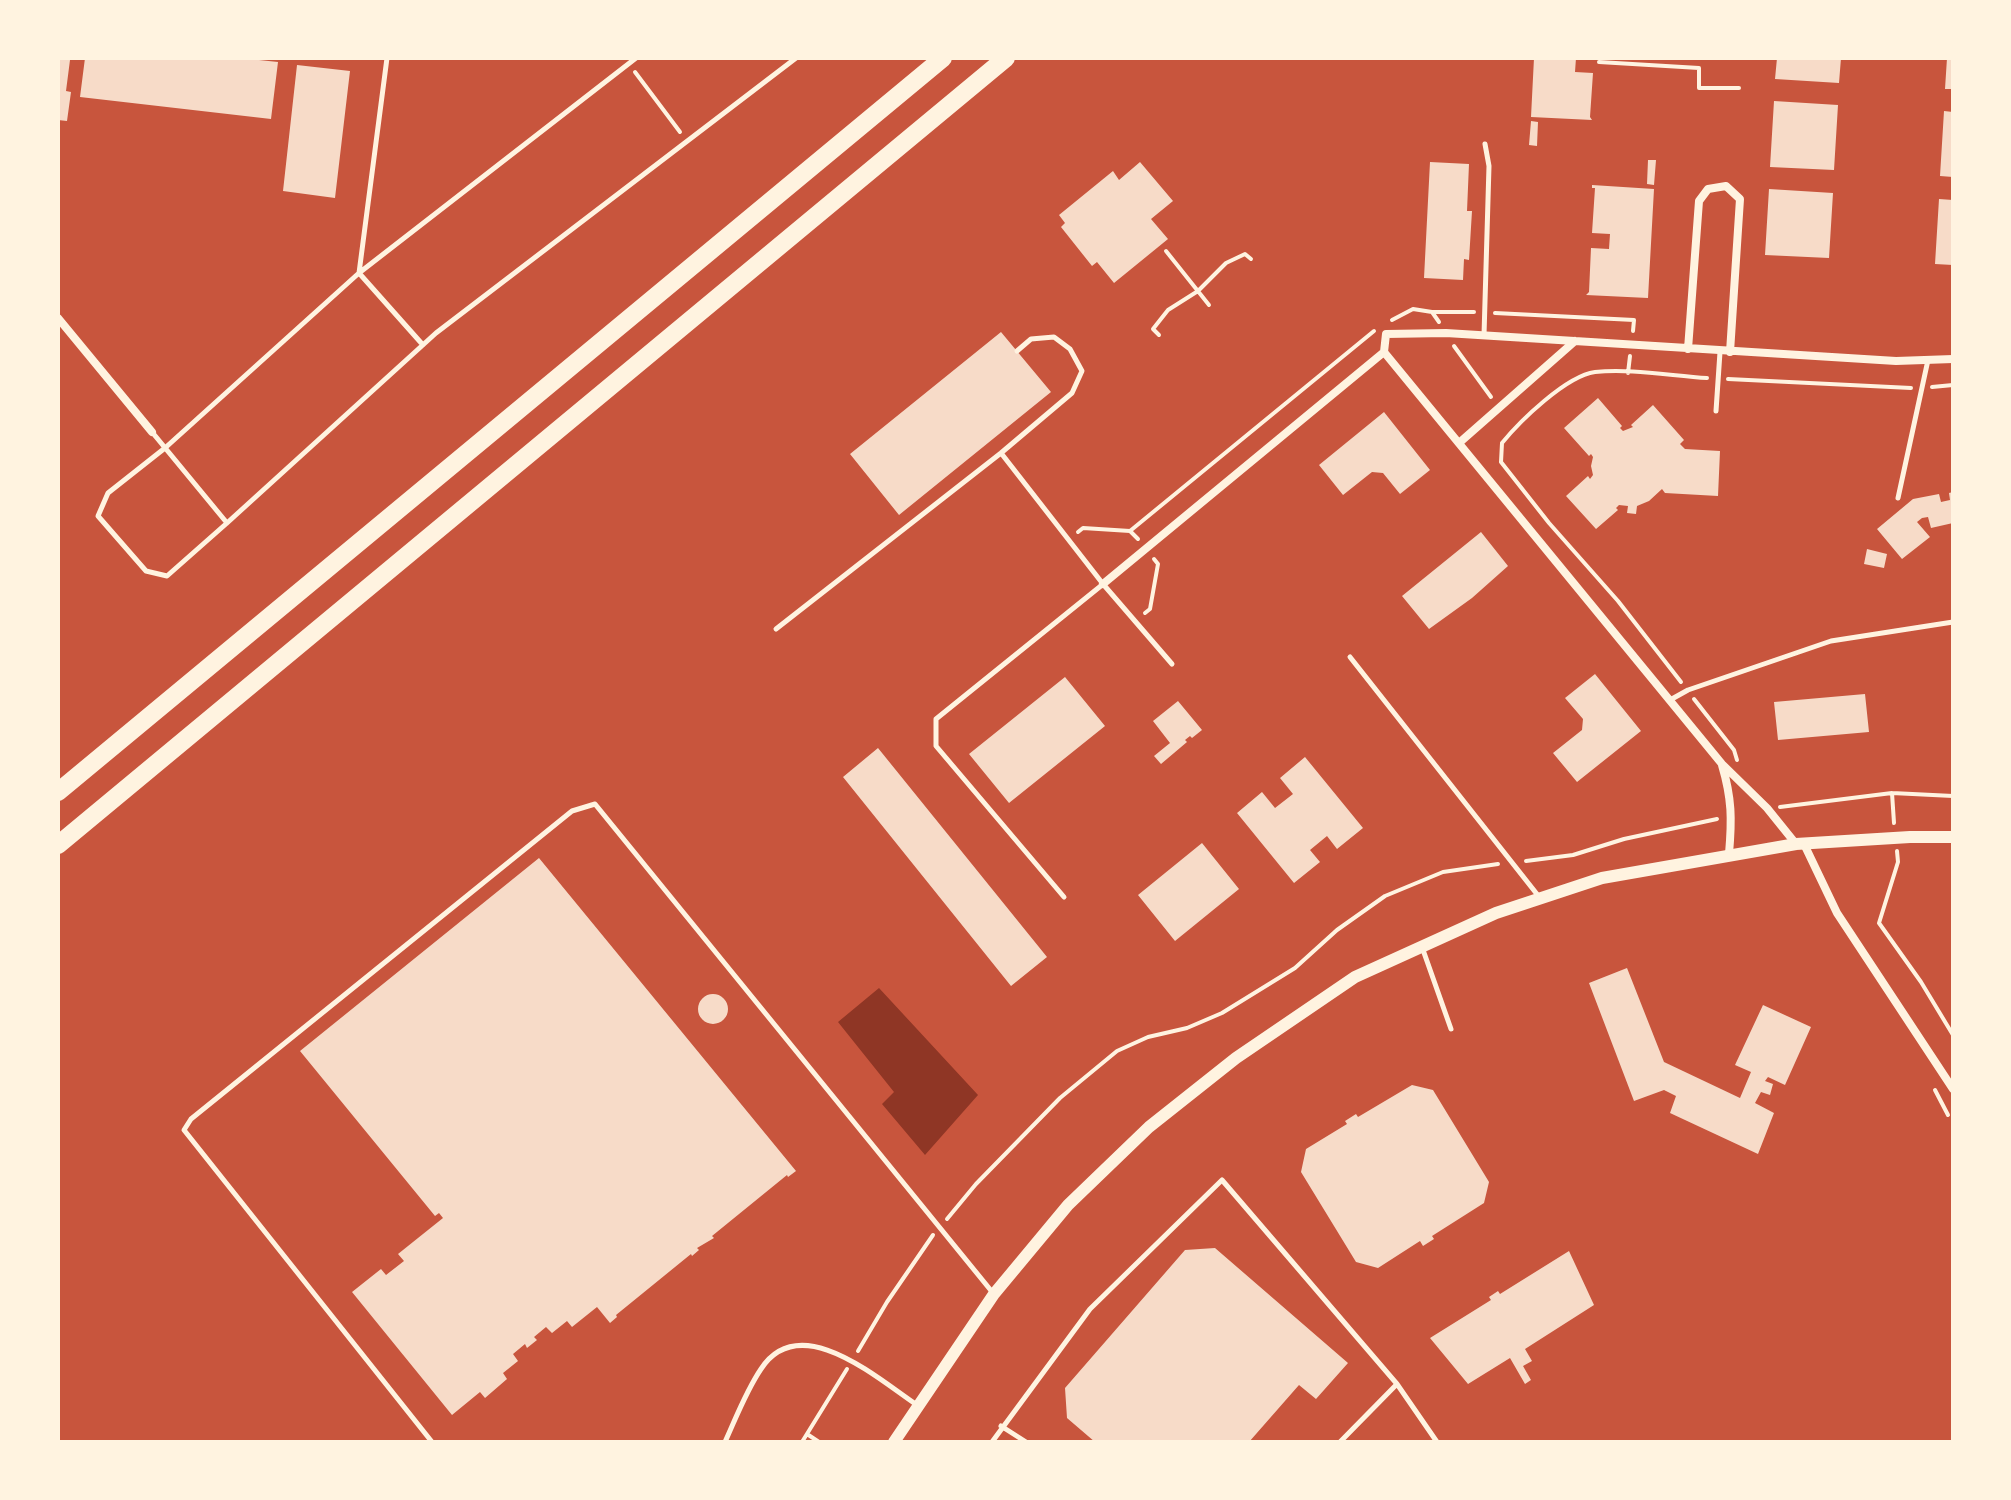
<!DOCTYPE html>
<html>
<head>
<meta charset="utf-8">
<style>
	body { margin:0 }
	#map { position:relative; width:2011px; height:1500px; overflow:hidden; background:#c8553d; font-family:"Titillium Web",sans-serif }
	canvas { display:block }
	.frame { position:absolute; inset:0; border:60px solid #fff3e0; pointer-events:none }
</style>
</head>
<body>
<div id="map">
<canvas width="2011" height="1500"></canvas>
<div class="frame"></div>
</div>
<script>
const g = document.querySelector('canvas').getContext('2d');
g.lineJoin = 'round';
function paint(path, color) {
  g.fillStyle = color;
  g.fill(path, 'evenodd');
}
function stroke(path, color, width, dash) {
  g.strokeStyle = color;
  g.lineWidth = width;
  g.lineCap = dash ? 'butt' : 'round';
  g.setLineDash(dash || []);
  g.stroke(path);
}
paint(new Path2D(`
	M 879,988 L 978,1095 L 925,1155 L 882,1104 L 894,1092 L 838,1022 Z`), '#8f3625');
paint(new Path2D(`
	M 58,58 L 70,60 L 66,91 L 71,92 L 67,121 L 58,120 Z
	M 85,58 L 240,58 L 278,62 L 271,119 L 80,97 Z
	M 1534,58 L 1576,58 L 1575,72 L 1593,73 L 1590,117 L 1592,120 L 1531,117 Z
	M 1777,58 L 1841,58 L 1839,83 L 1775,79 Z
	M 1947,58 L 1953,58 L 1953,89 L 1945,89 Z
	M 297,65 L 350,71 L 335,198 L 283,191 Z
	M 1774,101 L 1838,105 L 1834,170 L 1770,167 Z
	M 1944,111 L 1953,112 L 1953,177 L 1940,176 Z
	M 1531,121 L 1538,122 L 1537,146 L 1529,145 Z
	M 1648,160 L 1656,160 L 1654,185 L 1647,184 Z
	M 1140,162 L 1173,201 L 1151,219 L 1168,239 L 1114,283 L 1097,262 L 1092,266 L 1061,227 L 1065,223 L 1059,215 L 1113,171 L 1119,180 Z
	M 1430,162 L 1469,164 L 1467,211 L 1472,211 L 1469,260 L 1464,259 L 1463,280 L 1424,278 Z
	M 1592,185 L 1654,189 L 1648,298 L 1586,295 L 1589,292 L 1591,248 L 1609,249 L 1610,234 L 1592,233 L 1595,188 L 1592,188 Z
	M 1769,189 L 1833,193 L 1829,258 L 1765,255 Z
	M 1939,199 L 1953,200 L 1953,265 L 1935,264 Z
	M 1001,332 L 1051,392 L 899,515 L 850,454 Z
	M 1598,398 L 1622,426 L 1620,428 L 1623,431 L 1633,427 L 1631,425 L 1653,405 L 1684,440 L 1680,444 L 1685,449 L 1720,451 L 1718,496 L 1665,493 L 1662,489 L 1649,501 L 1637,506 L 1636,514 L 1627,513 L 1628,506 L 1619,505 L 1616,508 L 1618,510 L 1596,529 L 1566,496 L 1588,476 L 1590,479 L 1593,475 L 1591,466 L 1593,457 L 1591,454 L 1589,456 L 1564,428 Z
	M 1384,412 L 1430,470 L 1400,494 L 1383,473 L 1372,472 L 1343,495 L 1319,465 Z
	M 1953,492 L 1953,523 L 1931,528 L 1928,517 L 1922,518 L 1917,522 L 1930,537 L 1902,559 L 1877,529 L 1913,499 L 1939,494 L 1941,502 L 1950,500 L 1949,493 Z
	M 1481,532 L 1508,566 L 1472,598 L 1429,629 L 1402,596 Z
	M 1867,549 L 1887,554 L 1884,568 L 1864,564 Z
	M 1595,674 L 1641,731 L 1577,782 L 1553,753 L 1582,730 L 1583,719 L 1565,698 Z
	M 1065,677 L 1105,726 L 1009,803 L 969,754 Z
	M 1865,694 L 1869,732 L 1778,740 L 1774,702 Z
	M 1178,701 L 1202,730 L 1192,738 L 1190,736 L 1185,740 L 1187,742 L 1161,764 L 1154,756 L 1170,743 L 1153,721 Z
	M 878,748 L 1047,957 L 1011,986 L 843,777 Z
	M 1305,757 L 1363,828 L 1337,849 L 1327,836 L 1310,850 L 1320,862 L 1294,883 L 1237,813 L 1262,792 L 1275,808 L 1293,794 L 1280,778 Z
	M 1202,843 L 1239,889 L 1175,941 L 1138,895 Z
	M 539,858 L 796,1171 L 788,1177 L 787,1175 L 712,1236 L 714,1238 L 697,1248 L 699,1250 L 692,1256 L 691,1254 L 616,1315 L 617,1317 L 610,1323 L 597,1307 L 572,1327 L 567,1321 L 552,1333 L 546,1327 L 534,1337 L 537,1340 L 527,1348 L 525,1344 L 513,1354 L 518,1361 L 503,1373 L 507,1379 L 485,1398 L 480,1392 L 452,1415 L 352,1292 L 381,1269 L 386,1275 L 404,1261 L 398,1254 L 443,1218 L 439,1213 L 435,1216 L 300,1051 Z
	M 1627,968 L 1664,1062 L 1740,1098 L 1751,1072 L 1735,1065 L 1763,1005 L 1811,1027 L 1785,1085 L 1768,1077 L 1765,1081 L 1773,1084 L 1770,1095 L 1761,1092 L 1755,1103 L 1774,1113 L 1758,1154 L 1670,1113 L 1676,1096 L 1664,1090 L 1634,1101 L 1589,983 Z
	M698 1009a15 15 0 1 1 30 0a15 15 0 1 1-30 0Z
	M 1412,1085 L 1433,1090 L 1489,1182 L 1484,1203 L 1432,1236 L 1434,1239 L 1423,1246 L 1420,1241 L 1378,1268 L 1356,1262 L 1301,1172 L 1306,1149 L 1347,1124 L 1345,1121 L 1356,1114 L 1358,1117 Z
	M 1215,1248 L 1348,1363 L 1316,1399 L 1299,1385 L 1249,1442 L 1095,1442 L 1067,1418 L 1065,1388 L 1185,1250 Z
	M 1569,1251 L 1594,1305 L 1525,1349 L 1532,1361 L 1523,1366 L 1531,1380 L 1525,1384 L 1510,1358 L 1468,1384 L 1430,1338 L 1491,1300 L 1489,1297 L 1498,1291 L 1500,1294 Z`), '#f7dbc8');
stroke(new Path2D(`
	M 1599,62 L 1699,68 L 1699,88 L 1739,88
	M 635,72 L 680,132
	M 1166,251 L 1209,305
	M 1432,312 L 1474,312
	M 1495,313 L 1634,320 L 1633,331
	M 1392,320 L 1413,309 L 1432,312 L 1439,322
	M 1159,335 L 1153,329 L 1168,310 L 1198,291 L 1226,263 L 1245,254 L 1251,259
	M 1454,346 L 1491,397
	M 1628,373 L 1630,356
	M 1728,379 L 1911,388
	M 1932,387 L 1953,385
	M 1078,532 L 1083,528 L 1130,531
	M 1138,539 L 1130,531 L 1374,331
	M 1145,613 L 1150,609 L 1158,564 L 1154,559
	M 1681,682 L 1618,601 L 1549,523 L 1501,462 L 1502,443 C 1520,421 1566,376 1595,372 C 1629,368 1673,376 1707,378
	M 1694,699 L 1734,750 L 1737,760
	M 1892,793 L 1894,823
	M 1780,807 L 1892,793 L 1953,796
	M 1897,851 L 1898,862 L 1879,923 L 1921,982 L 1953,1035
	M 1526,861 L 1573,855 L 1624,839 L 1717,819
	M 1935,1090 L 1948,1115
	M 947,1219 L 976,1184 L 1060,1098 L 1117,1051 L 1148,1037 L 1187,1028 L 1222,1013 L 1295,968 L 1337,930 L 1385,896 L 1443,872 L 1498,864
	M 858,1351 L 887,1302 L 933,1235
	M 807,1434 L 819,1442
	M 802,1442 L 847,1369`), '#fff3e0', 4);
stroke(new Path2D(`
	M 387,58 L 359,273 L 423,345
	M 1484,335 L 1489,166 L 1485,144
	M 1716,411 L 1720,352
	M 152,432 L 227,523 L 436,333 L 796,58
	M 1001,453 L 1103,584 L 1172,664
	M 1898,498 L 1928,360
	M 227,523 L 167,576 L 146,571 L 98,516 L 108,493 L 165,448 L 359,273 L 636,58
	M 776,629 L 1001,453 L 1072,393 L 1082,371 L 1070,349 L 1054,337 L 1031,339 L 1017,351
	M 1350,657 L 1540,898
	M 1670,700 L 1688,690 L 1831,641 L 1953,622
	M 1064,897 L 936,746 L 936,719 L 1102,585
	M 1422,947 L 1451,1029
	M 1001,1426 L 1026,1442
	M 432,1442 L 184,1130 L 191,1119 L 572,811 L 595,804 L 993,1293
	M 725,1442 C 736,1418 746,1391 761,1369 C 800,1309 878,1379 917,1405
	M 992,1442 L 1090,1309 L 1222,1180 L 1397,1384 L 1437,1442
	M 1340,1442 L 1397,1384`), '#fff3e0', 5);
stroke(new Path2D(`
	M 58,318 L 152,432
	M 1688,349 L 1699,201 L 1708,189 L 1726,186 L 1740,199 L 1730,352
	M 1459,443 L 1575,341
	M 1103,584 L 1384,352
	M 1722,765 C 1732,799 1732,819 1729,854
	M 1796,844 L 1767,808 L 1722,764 L 1384,352 L 1386,334 L 1446,333 L 1896,361 L 1953,359
	M 1804,844 L 1837,913 L 1953,1089`), '#fff3e0', 8);
stroke(new Path2D(`
	M 894,1442 L 994,1294 L 1068,1205 L 1149,1127 L 1236,1058 L 1355,977 L 1496,913 L 1602,878 L 1796,844 L 1910,837 L 1953,837`), '#fff3e0', 12);
stroke(new Path2D(`
	M 58,792 L 943,58
	M 58,845 L 1006,58`), '#fff3e0', 18);
</script>
</body>
</html>
